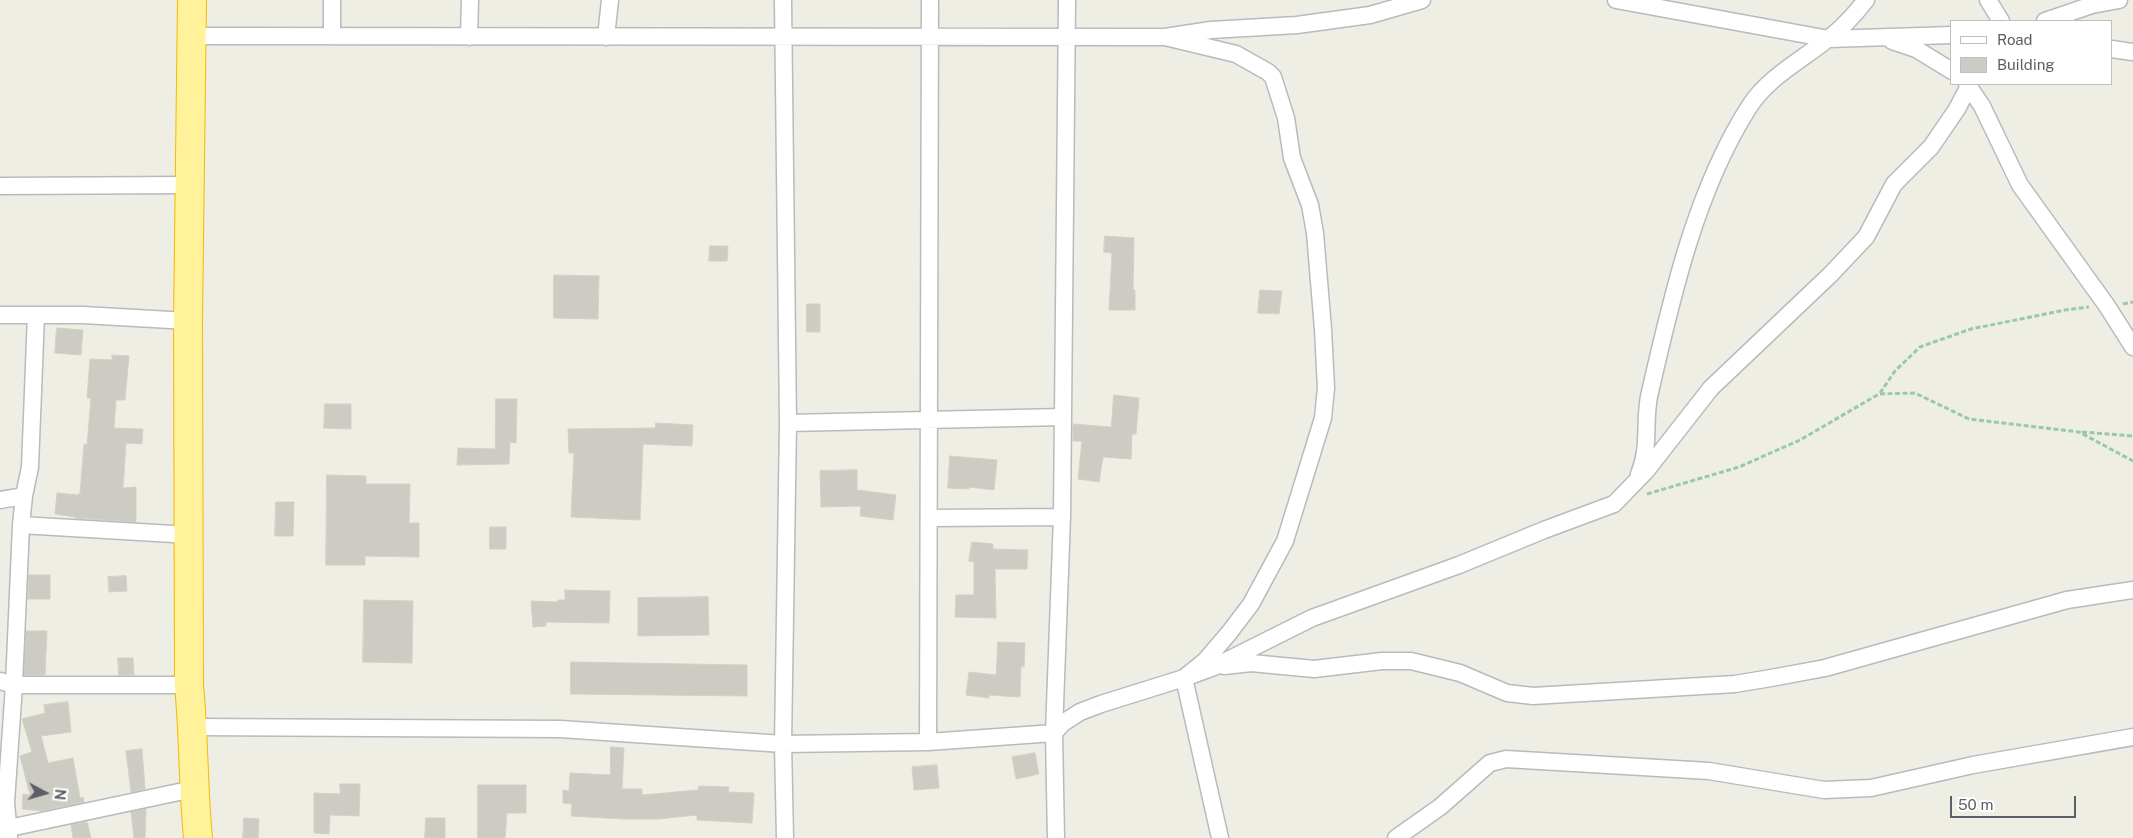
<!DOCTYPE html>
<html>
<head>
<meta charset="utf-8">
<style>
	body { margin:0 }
	#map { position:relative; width:2133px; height:838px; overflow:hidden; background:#efeee5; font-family:"Public Sans",sans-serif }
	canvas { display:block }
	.legend { position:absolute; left:1950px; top:20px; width:162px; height:65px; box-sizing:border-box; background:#fff; border:1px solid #bebfc2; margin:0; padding:6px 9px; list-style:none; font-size:15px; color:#5c6066 }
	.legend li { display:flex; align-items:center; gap:10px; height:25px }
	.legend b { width:25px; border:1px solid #bebfc2 }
	.north { position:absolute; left:20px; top:768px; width:50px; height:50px; -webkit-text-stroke:4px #fff; paint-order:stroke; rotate:96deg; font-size:14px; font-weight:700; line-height:20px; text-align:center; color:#5c6066 }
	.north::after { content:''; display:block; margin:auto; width:18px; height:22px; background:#5c6066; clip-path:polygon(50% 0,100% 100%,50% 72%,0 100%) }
	.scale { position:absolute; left:1950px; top:796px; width:126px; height:22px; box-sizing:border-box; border:2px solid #5c6066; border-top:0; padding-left:6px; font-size:15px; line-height:18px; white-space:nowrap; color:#5c6066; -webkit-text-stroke:4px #fff; paint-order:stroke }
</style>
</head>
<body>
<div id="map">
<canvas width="2133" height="838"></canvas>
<ul class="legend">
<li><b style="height:6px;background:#fff"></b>Road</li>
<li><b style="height:14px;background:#cccbc4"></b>Building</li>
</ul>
<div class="north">N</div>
<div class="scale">50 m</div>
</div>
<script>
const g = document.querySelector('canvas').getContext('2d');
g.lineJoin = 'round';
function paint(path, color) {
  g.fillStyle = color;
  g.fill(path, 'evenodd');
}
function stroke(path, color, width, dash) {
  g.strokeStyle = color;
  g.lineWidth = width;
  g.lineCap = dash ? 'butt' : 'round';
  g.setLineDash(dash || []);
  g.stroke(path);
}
const building = new Path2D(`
	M 1105,236 L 1134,238 L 1133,290 L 1135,290 L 1135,310 L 1109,310 L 1112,253 L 1104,252 Z
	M 710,246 L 728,246 L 727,261 L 709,261 Z
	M 554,275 L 599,276 L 598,319 L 554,318 Z
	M 1260,290 L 1282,291 L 1279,314 L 1258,313 Z
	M 807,304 L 820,304 L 820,332 L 807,332 Z
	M 57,328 L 83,330 L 81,355 L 55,353 Z
	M 112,355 L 129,356 L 125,400 L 116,400 L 114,428 L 143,429 L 142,444 L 126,443 L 123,488 L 136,487 L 136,522 L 75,518 L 75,517 L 55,514 L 57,493 L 78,495 L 80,493 L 84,444 L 87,445 L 91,398 L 87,398 L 90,359 L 112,360 Z
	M 1114,395 L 1139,398 L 1136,434 L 1132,434 L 1131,459 L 1103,457 L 1099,482 L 1078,479 L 1082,441 L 1073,441 L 1073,424 L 1111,427 Z
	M 496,399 L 517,399 L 516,443 L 510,442 L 509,464 L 457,465 L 458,448 L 495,449 Z
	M 325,404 L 351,404 L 351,429 L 324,428 Z
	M 656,423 L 693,425 L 692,446 L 643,444 L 640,520 L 571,517 L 574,453 L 569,453 L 568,429 L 655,428 Z
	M 950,456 L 997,460 L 994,490 L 969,487 L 969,489 L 948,488 Z
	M 857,470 L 857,490 L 896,495 L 893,520 L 860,516 L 861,506 L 821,507 L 820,471 Z
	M 327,475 L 366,476 L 366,484 L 410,484 L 409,523 L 419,523 L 419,557 L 365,556 L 365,565 L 326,565 Z
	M 276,502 L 294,502 L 293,536 L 275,536 Z
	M 490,527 L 506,527 L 506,549 L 490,549 Z
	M 972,542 L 993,544 L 993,549 L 1028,550 L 1027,569 L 995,569 L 996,618 L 955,617 L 956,595 L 974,595 L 974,562 L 969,561 Z
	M 29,575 L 50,575 L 50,599 L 28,599 Z
	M 126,576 L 127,591 L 109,592 L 108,577 Z
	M 565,590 L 610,591 L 609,623 L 546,622 L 546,626 L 533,627 L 531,601 L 558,602 L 558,600 L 565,600 Z
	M 708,597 L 709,635 L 638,636 L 638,598 Z
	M 364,600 L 413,601 L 412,663 L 363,662 Z
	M 26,631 L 47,631 L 45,675 L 24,675 Z
	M 998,642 L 1025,643 L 1024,667 L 1021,666 L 1020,697 L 989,695 L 989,698 L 966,695 L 969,672 L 996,675 Z
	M 118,658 L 133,658 L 134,675 L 119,675 Z
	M 571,662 L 747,665 L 747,696 L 571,694 Z
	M 68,702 L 71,732 L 41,736 L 48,763 L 73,758 L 80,798 L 83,797 L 84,802 L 42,811 L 22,809 L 23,794 L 30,795 L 20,756 L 32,752 L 22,719 L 45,713 L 44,705 Z
	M 611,747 L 624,748 L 622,789 L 642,789 L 642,795 L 698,790 L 699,786 L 729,787 L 728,792 L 754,793 L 752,823 L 697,820 L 697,815 L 659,819 L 623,819 L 571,816 L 572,804 L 563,803 L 563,790 L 569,791 L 570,773 L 610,775 Z
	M 142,749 L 145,789 L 131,792 L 126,751 Z
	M 1035,753 L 1039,774 L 1016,779 L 1012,757 Z
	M 937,765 L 939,788 L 914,790 L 912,767 Z
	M 340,784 L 360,784 L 359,816 L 330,815 L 329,834 L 314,833 L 314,793 L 340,794 Z
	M 478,785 L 526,785 L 526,813 L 507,813 L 505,838 L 478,838 Z
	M 146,809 L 145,838 L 134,838 L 131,812 Z
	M 244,818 L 259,819 L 258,838 L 243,838 Z
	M 426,818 L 445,818 L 445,838 L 425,838 Z
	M 87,822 L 91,838 L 73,838 L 71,825 Z`);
paint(building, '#cccbc4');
stroke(building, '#d5d0c2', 1);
const minor = new Path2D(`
	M 783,0 L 788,423 L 783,744 L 785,838
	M 1616,0 L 1829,39 L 1952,35
	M 1988,0 L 2001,21
	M 2045,21 L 2092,5 L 2119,0
	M 191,36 L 1165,37 L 1211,30 L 1297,25 L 1370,15 L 1422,0
	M 332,36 L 332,0
	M 469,37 L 470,0
	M 606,37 L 610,0
	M 1892,41 L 1916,49 L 1952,71
	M 2112,49 L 2133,52
	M 1967,84 L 1982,106 L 2020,185 L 2107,306 L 2133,347
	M 0,186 L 189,185
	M 0,315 L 83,315 L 188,321
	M 788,423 L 1063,417
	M 1639,474 C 1651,446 1643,419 1650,392 C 1672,296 1696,190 1749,107 C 1768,77 1802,60 1829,38 C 1844,27 1855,14 1866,0
	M 0,500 L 24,496
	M 929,518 L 1062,517
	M 21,525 L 190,535
	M 1224,666 L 1251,663 L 1314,669 L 1382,661 L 1411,661 L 1460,673 L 1507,693 L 1533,696 L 1735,684 L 1771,678 L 1825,668 L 2067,600 L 2133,590
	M 0,681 L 14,685 L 189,685
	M 193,727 L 560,729 L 783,744 L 928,742 L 1054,733 L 1063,723 L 1080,712 L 1101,704 L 1184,678 L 1205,661 L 1229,633 L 1251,604 L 1285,541 L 1323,418 L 1326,388 L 1323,329 L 1315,233 L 1310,205 L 1292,158 L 1286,118 L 1273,77 L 1268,72 L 1236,54 L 1165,37
	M 928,742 L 930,0
	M 0,830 L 193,789
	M 9,838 L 6,802 L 14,685 L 21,525 L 24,496 L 30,467 L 36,315
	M 1056,838 L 1054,733 L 1062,517 L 1067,0
	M 1220,838 L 1184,678 L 1214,667 L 1312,618 L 1459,565 L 1544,530 L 1614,504 L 1646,471 L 1711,388 L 1830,275 L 1866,237 L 1894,184 L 1931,147 L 1957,109 L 1970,84
	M 1396,838 L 1440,807 L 1490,763 L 1506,759 L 1709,771 L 1824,790 L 1871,788 L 1973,765 L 2133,737`);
const trunk = new Path2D(`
	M 192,0 L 188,321 L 189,685 C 194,737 193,786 198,838`);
stroke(minor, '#b7babf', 19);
stroke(trunk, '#f4bb00', 30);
stroke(new Path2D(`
	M 2123,304 L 2133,302
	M 1880,393 L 1895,371 L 1920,347 L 1971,329 L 2065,310 L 2089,307
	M 2082,432 L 2133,436
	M 1647,494 L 1739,467 L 1800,440 L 1879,394 L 1915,393 L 1969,419 L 2079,432 L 2133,461`), '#99c9ab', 3, [5, 2.5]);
stroke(minor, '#fff', 16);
stroke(trunk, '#fff29b', 28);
</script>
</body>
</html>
